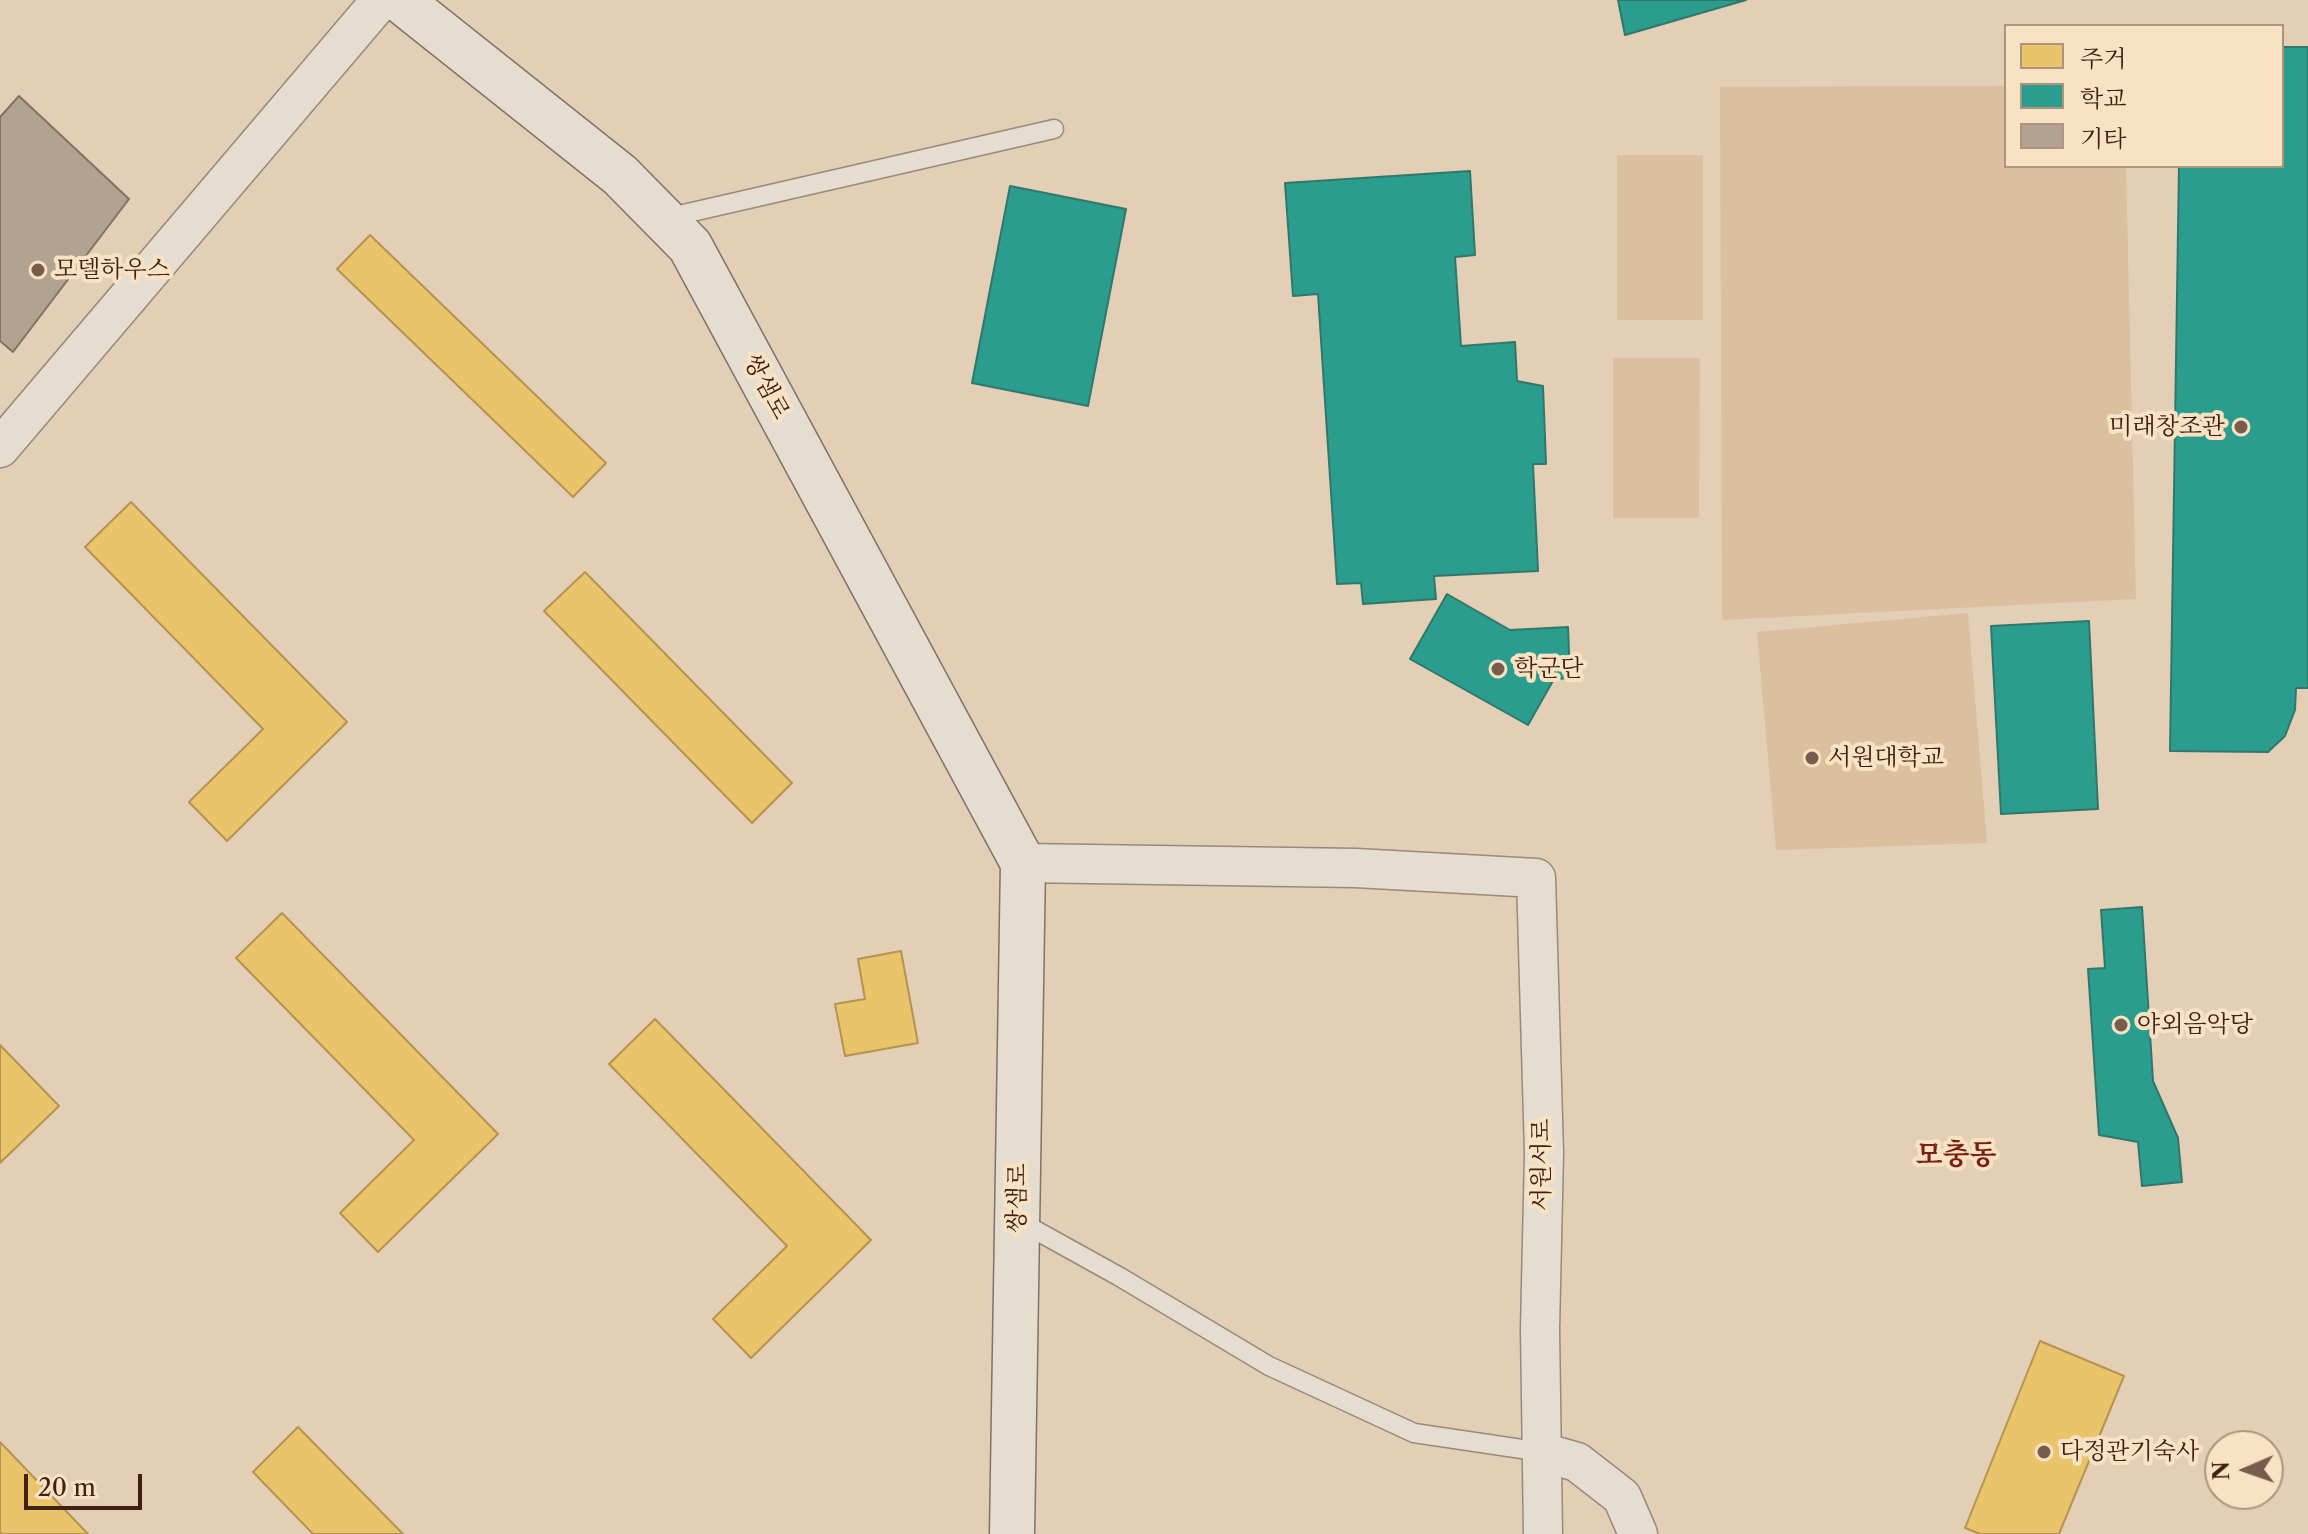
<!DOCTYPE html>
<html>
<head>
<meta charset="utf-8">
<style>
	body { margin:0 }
	#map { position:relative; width:2308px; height:1534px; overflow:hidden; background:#e2cfb6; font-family:"Libre Caslon Text","Noto Serif KR",serif }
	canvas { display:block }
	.legend { position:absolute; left:2004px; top:24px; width:280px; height:144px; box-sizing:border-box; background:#f7e2c4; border:2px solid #ae947d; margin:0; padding:10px 14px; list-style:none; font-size:24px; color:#402013 }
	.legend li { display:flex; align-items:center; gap:16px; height:40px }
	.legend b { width:40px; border:2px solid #ae947d }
	.north { position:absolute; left:2204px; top:1430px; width:80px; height:80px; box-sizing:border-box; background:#f7e2c4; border:2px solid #ae947d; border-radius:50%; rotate:268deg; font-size:22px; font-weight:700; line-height:32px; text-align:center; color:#402013 }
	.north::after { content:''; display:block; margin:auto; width:28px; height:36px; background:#795d4c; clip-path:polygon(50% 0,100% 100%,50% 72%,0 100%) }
	.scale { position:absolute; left:24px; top:1474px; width:118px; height:36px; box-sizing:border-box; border:4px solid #402013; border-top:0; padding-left:10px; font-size:24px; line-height:28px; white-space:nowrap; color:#402013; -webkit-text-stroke:6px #f7e2c4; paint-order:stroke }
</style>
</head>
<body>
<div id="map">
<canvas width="2308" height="1534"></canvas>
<ul class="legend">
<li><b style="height:22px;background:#e9c46a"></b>주거</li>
<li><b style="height:22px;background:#2a9d8f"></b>학교</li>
<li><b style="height:22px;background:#b1a291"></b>기타</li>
</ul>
<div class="north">N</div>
<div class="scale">20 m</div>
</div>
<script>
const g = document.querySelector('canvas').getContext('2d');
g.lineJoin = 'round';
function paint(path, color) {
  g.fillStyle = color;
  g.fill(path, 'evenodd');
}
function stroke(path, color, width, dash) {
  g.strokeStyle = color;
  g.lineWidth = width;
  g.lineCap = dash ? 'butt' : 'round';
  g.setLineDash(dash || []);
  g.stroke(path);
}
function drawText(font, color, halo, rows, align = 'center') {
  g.font = font + ' "Libre Caslon Text","Noto Serif KR",serif';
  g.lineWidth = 8;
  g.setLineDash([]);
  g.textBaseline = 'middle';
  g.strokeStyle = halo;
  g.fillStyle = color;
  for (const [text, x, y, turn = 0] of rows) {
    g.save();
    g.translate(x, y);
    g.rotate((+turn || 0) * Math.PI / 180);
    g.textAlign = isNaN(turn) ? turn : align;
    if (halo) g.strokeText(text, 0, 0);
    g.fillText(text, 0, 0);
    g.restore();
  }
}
paint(new Path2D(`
	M 2006,86 L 2006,166 L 2126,166 L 2136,599 L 1722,620 L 1720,87 Z
	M 1617,155 L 1703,155 L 1703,320 L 1617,320 Z
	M 1613,358 L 1700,358 L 1699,518 L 1613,518 Z
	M 1968,613 L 1987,843 L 1776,850 L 1757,632 Z`), '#dbc09f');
const homes = new Path2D(`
	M 370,235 L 606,463 L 573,497 L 337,269 Z
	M 131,502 L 347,722 L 227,841 L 189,802 L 263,729 L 85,547 Z
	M 585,572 L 792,783 L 752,823 L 544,611 Z
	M 282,913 L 498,1134 L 378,1252 L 340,1213 L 414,1140 L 236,958 Z
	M 901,951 L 918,1043 L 845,1056 L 835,1004 L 865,999 L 858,959 Z
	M 655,1019 L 871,1240 L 751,1358 L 713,1319 L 787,1246 L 609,1064 Z
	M 0,1045 L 59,1106 L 0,1163 Z
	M 2040,1341 L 2124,1376 L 2059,1534 L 1980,1534 L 1965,1528 Z
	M 298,1427 L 403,1534 L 313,1534 L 253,1472 Z
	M 0,1442 L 88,1534 L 2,1534 L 0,1532 Z`);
paint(homes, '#e9c46a');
stroke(homes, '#b69350', 2);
const schools = new Path2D(`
	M 1618,0 L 1746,0 L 1625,35 Z
	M 2282,47 L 2308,47 L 2308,688 L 2296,688 L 2295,710 L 2285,736 L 2268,752 L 2170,751 L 2179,166 L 2282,166 Z
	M 1470,171 L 1475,255 L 1455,257 L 1461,346 L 1515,342 L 1517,381 L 1543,386 L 1546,464 L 1533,464 L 1538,571 L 1434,576 L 1436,599 L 1363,604 L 1361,583 L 1337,584 L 1318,294 L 1293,296 L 1285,183 Z
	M 1010,186 L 1126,209 L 1088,406 L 972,383 Z
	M 1447,594 L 1510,630 L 1568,627 L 1570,678 L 1554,679 L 1528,725 L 1410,659 Z
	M 2089,621 L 2098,809 L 2001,814 L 1991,626 Z
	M 2142,907 L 2153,1081 L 2178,1138 L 2182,1182 L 2142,1186 L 2138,1142 L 2099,1135 L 2088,969 L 2105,968 L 2101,910 Z`);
paint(schools, '#2a9d8f');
stroke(schools, '#31786a', 2);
const building = new Path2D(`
	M 19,96 L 129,199 L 13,352 L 0,341 L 0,117 Z`);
paint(building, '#b1a291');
stroke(building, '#817265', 2);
const lane = new Path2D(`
	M 666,218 L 1054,129
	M 1019,1221 L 1120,1277 L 1269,1366 L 1414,1433 L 1542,1452`);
const street = new Path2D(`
	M 0,448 L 381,0
	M 1023,863 L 1356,868 L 1536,878 L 1544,1153 L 1540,1329 L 1543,1534
	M 1542,1452 L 1577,1462 L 1622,1497 L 1638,1534`);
const secondary = new Path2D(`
	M 400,0 L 620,175 L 690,246 L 1023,863 L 1012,1534`);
stroke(lane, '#98897a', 21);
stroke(street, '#98897a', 41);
stroke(secondary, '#817265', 47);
stroke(lane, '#e5ddd0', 18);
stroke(street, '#e5ddd0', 38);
stroke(secondary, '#e5ddd0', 44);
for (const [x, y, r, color] of [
	[38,270,8,"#795d4c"],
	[2241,427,8,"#795d4c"],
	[1498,669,8,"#795d4c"],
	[1812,758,8,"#795d4c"],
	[2121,1025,8,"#795d4c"],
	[2044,1452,8,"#795d4c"]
]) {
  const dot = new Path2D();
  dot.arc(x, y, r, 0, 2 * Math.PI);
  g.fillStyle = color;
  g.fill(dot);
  stroke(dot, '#f7e2c4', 3);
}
drawText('24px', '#402013', '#f7e2c4', [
	["모델하우스",54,270],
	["미래창조관",2225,427,"right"],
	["학군단",1514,669],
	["서원대학교",1828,758],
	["야외음악당",2137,1025],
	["다정관기숙사",2060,1452]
], 'left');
drawText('24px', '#402013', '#f7e2c4', [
	["쌍샘로",766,387,62],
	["서원서로",1542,1165,-90],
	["쌍샘로",1018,1198,-89]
]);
drawText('bold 28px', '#7a1f14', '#f7e2c4', [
	["모충동",1956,1156]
]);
</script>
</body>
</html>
